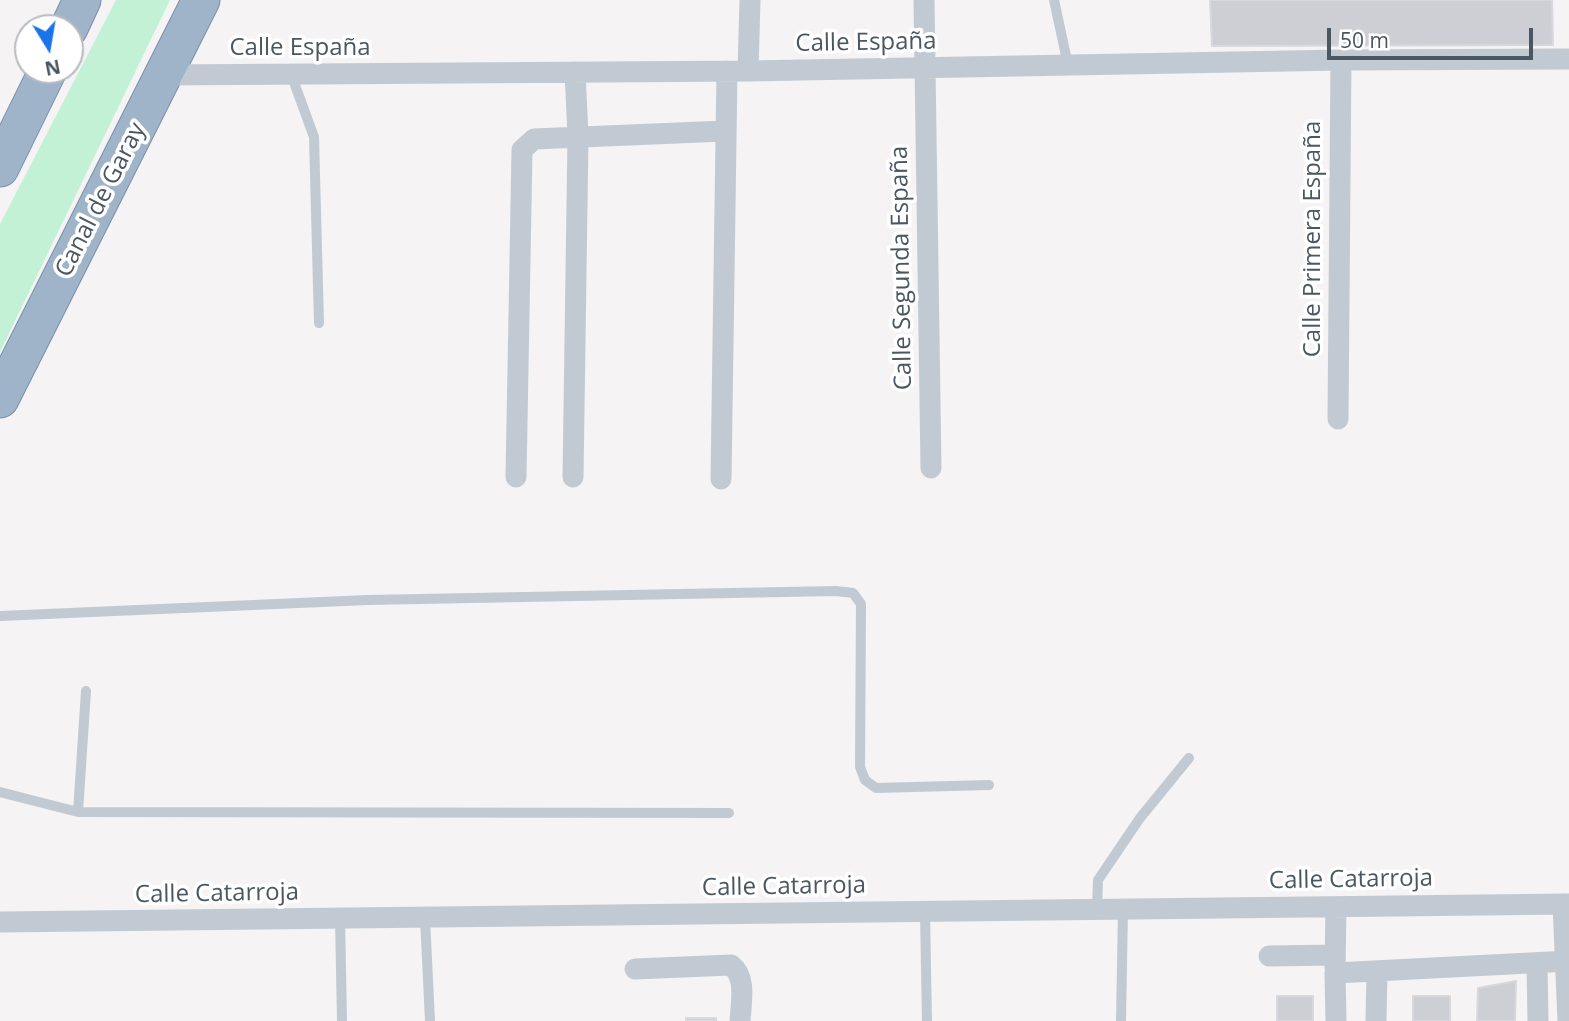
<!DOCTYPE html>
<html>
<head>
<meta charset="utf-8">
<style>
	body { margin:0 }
	#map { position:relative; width:1569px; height:1021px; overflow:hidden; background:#f5f3f3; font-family:"Open Sans",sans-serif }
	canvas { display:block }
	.north { position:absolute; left:14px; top:14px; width:70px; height:70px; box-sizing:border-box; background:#fff; border:2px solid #b7bbc0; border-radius:50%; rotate:169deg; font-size:19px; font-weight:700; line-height:28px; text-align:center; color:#4a5661 }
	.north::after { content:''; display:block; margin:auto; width:24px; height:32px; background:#1a73e8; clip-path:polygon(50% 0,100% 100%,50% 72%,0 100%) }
	.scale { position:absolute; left:1327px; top:28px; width:206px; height:32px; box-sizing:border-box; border:4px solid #4a5661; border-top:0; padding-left:9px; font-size:21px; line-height:24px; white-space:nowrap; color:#4a5661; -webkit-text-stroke:5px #fff; paint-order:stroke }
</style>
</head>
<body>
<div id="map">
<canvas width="1569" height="1021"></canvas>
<div class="north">N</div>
<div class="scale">50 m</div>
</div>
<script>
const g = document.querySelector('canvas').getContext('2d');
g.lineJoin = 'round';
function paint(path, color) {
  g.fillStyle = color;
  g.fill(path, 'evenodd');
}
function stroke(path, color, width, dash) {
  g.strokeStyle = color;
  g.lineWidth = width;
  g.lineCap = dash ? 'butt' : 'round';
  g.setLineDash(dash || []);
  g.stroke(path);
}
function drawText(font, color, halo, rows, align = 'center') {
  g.font = font + ' "Open Sans",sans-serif';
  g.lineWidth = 7;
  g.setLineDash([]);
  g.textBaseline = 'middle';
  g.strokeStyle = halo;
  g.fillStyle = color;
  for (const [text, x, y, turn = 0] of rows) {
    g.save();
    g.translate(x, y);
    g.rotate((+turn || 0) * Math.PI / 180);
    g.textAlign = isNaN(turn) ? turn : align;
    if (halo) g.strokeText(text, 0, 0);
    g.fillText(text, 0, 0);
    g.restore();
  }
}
paint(new Path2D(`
	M 116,0 L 170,0 L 0,352 L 0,224 Z`), '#c3f1d5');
const building = new Path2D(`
	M 1210,0 L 1552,0 L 1553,45 L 1212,46 Z
	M 1516,981 L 1515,1021 L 1477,1021 L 1478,988 Z
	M 1277,996 L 1313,996 L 1313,1021 L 1277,1021 Z
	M 1413,996 L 1450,996 L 1450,1021 L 1413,1021 Z
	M 686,1018 L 716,1018 L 716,1021 L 686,1021 Z`);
paint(building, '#cdcfd5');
stroke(building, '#d7d9de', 2);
const trunk = new Path2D(`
	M 69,28 L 82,0
	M 0,168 L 48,70
	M 0,399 L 201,0`);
stroke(trunk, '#7690ad', 39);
stroke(new Path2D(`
	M 1054,0 L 1068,65
	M 291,74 L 314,137 L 319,323
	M 0,616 L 368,600 L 836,591 L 853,593 L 861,604 L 860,767 L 865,780 L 876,788 L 989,785
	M 0,792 L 78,812 L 729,813
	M 78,812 L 86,691
	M 1097,909 L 1098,880 L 1140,818 L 1189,758
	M 925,912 L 927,1021
	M 340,918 L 342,1021
	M 425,918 L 430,1021
	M 1121,1021 L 1123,909`), '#c1cad2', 10);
stroke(new Path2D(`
	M 924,0 L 931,468
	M 748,71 L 750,0
	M 164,75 L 748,71 L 1341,60 L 1569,59
	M 1338,419 L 1341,60
	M 516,477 L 522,150 L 534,139 L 725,131
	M 573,477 L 578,136 L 575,72
	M 721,479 L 727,71
	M 1563,904 L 1568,1021
	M 0,922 L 1569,904
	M 1269,956 L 1335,955
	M 1537,964 L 1538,1021
	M 1335,968 L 1336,907
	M 635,969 L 731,965 C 747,977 741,1003 740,1021
	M 1336,1021 L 1335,973 L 1569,961
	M 1376,1021 L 1377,971`), '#c1cad2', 21);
stroke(trunk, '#9fb4c9', 37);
drawText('24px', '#4a5661', '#fff', [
	["Calle España",866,43,-1],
	["Calle España",300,48],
	["Canal de Garay",101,200,-63],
	["Calle Primera España",1313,239,-90],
	["Calle Segunda España",902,268,-91],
	["Calle Catarroja",1351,880,-1],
	["Calle Catarroja",784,887,-1],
	["Calle Catarroja",217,894,-1]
]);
</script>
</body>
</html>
